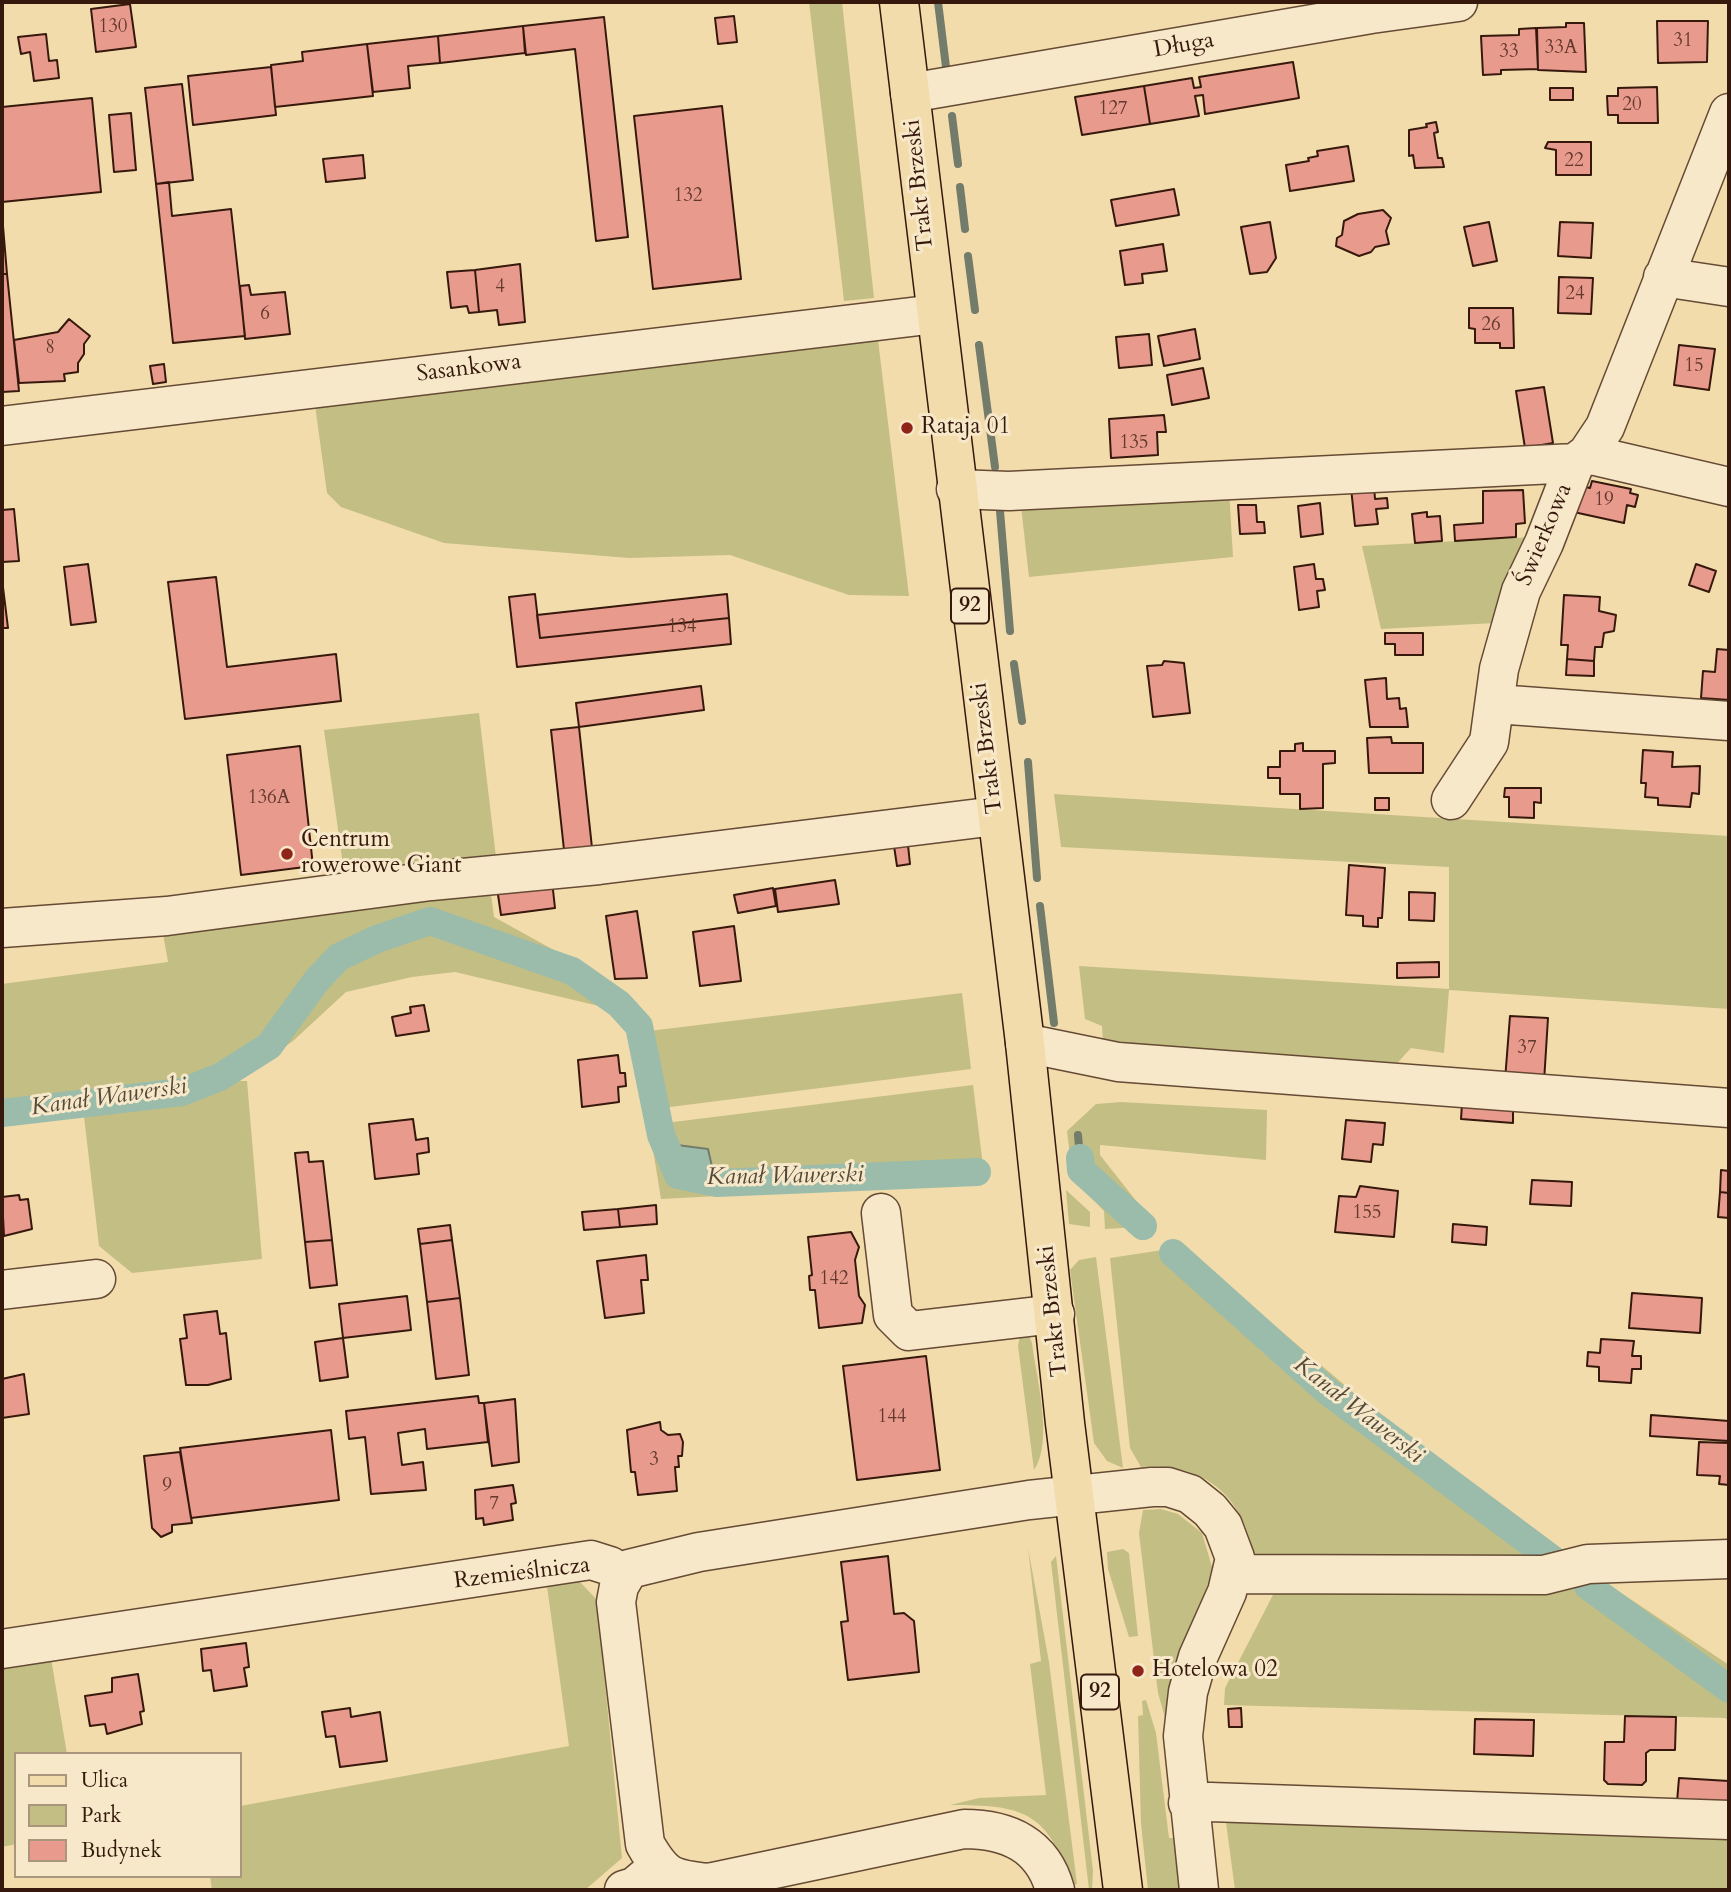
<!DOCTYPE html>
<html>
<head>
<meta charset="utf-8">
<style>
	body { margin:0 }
	#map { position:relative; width:1731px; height:1892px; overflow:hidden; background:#f3dcac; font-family:Cardo,serif }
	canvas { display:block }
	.frame { position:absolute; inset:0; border:4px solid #36190c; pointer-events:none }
	.legend { position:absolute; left:14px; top:1752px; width:228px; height:126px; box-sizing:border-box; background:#f7e8c9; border:2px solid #aa957d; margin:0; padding:9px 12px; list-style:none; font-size:21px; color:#36190c }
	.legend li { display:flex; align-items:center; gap:14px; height:35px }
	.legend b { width:35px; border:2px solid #aa957d }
</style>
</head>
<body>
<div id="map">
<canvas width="1731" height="1892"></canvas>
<div class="frame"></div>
<ul class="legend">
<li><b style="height:9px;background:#f3dcac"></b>Ulica</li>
<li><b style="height:19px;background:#c3be84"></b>Park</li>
<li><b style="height:19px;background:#e89a8d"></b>Budynek</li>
</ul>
</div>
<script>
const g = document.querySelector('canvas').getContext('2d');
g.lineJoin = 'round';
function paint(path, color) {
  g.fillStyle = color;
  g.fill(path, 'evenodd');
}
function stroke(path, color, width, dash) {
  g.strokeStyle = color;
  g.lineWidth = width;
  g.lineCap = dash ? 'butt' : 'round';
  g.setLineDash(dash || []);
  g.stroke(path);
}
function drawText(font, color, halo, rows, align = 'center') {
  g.font = font + ' Cardo,serif';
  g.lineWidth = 6;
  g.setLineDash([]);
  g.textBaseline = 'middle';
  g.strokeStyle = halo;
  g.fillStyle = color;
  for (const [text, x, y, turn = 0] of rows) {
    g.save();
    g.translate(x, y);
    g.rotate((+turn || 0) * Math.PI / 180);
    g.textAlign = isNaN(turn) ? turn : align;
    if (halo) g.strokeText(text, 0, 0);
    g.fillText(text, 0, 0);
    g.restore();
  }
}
paint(new Path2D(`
	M 809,2 L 842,2 L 874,298 L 844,301 Z
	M 878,340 L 909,596 L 849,595 L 730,555 L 629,558 L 444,543 L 341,507 L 327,493 L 315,405 Z
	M 1229,489 L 1233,557 L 1029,577 L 1020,497 Z
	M 1534,537 L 1495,623 L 1381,629 L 1362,546 Z
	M 479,713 L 497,866 L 346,886 L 324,730 Z
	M 1054,794 L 1729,836 L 1729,1009 L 1449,990 L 1444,1053 L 1411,1048 L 1391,1070 L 1103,1042 L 1102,1026 L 1085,1019 L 1079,966 L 1449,989 L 1449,867 L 1061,847 Z
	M 490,886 L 494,917 L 572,960 L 646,1018 L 649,1031 L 962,993 L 971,1069 L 662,1108 L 665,1123 L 973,1085 L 985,1182 L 661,1199 L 634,1032 L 616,1010 L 455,972 L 412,977 L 346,992 L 293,1041 L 236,1081 L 247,1081 L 262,1259 L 132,1273 L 99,1246 L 84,1116 L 2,1125 L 2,984 L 168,962 L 162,928 Z
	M 1121,1102 L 1267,1110 L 1266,1160 L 1100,1145 L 1100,1155 L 1156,1226 L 1105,1229 L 1104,1211 L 1073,1179 L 1067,1131 L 1096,1104 Z
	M 1066,1190 L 1090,1212 L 1090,1227 L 1069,1224 Z
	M 1182,1247 L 1381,1416 L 1568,1556 L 1255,1563 C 1246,1499 1207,1462 1141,1467 L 1130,1448 L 1110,1258 Z
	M 1096,1257 L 1123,1468 L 1107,1461 L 1094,1443 L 1070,1270 L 1079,1260 Z
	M 1021,1330 L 1028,1333 L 1032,1343 C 1036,1377 1054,1441 1034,1470 L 1018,1346 Z
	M 1161,1509 L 1178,1514 L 1202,1533 L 1212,1567 L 1169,1732 L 1158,1693 L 1139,1533 L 1143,1510 Z
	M 1028,1548 L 1049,1662 L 1077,1884 L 1072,1885 C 1047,1811 1024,1805 950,1805 L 979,1798 L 1046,1795 L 1030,1664 L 1041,1661 Z
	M 1123,1549 L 1129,1553 L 1138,1636 L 1129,1637 L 1108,1569 L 1107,1552 Z
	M 1056,1556 L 1093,1871 L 1092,1890 L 1089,1890 L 1051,1562 Z
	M 1590,1572 L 1729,1665 L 1729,1721 L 1725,1718 L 1224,1705 L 1225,1688 L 1275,1591 Z
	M 570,1577 L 581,1583 L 597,1600 L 622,1858 L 585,1890 L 212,1890 L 210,1876 L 240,1876 L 240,1806 L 569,1746 L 546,1579 Z
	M 50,1652 L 67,1754 L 16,1754 L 16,1844 L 2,1847 L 2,1660 Z
	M 1146,1700 L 1156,1733 L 1169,1838 L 1180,1838 L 1185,1890 L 1148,1890 L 1141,1823 L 1138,1716 L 1143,1715 L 1142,1701 Z
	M 1222,1792 L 1729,1825 L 1729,1890 L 1235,1890 Z`), '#c3be84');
const water = new Path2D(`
	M 677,1145 L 708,1149 L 716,1184 L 691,1191 L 672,1164 Z`);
paint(water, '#9bbcaa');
stroke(water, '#737b6b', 2);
stroke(new Path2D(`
	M 938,2 L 946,67
	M 952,116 L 958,164
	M 960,187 L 965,229
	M 968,256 L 975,310
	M 979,345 L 995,467
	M 1000,511 L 1010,631
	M 1014,664 L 1022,721
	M 1028,762 L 1037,878
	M 1040,906 L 1054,1023
	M 1078,1135 L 1080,1158`), '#737b6b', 8);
stroke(new Path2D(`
	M 2,1113 L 182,1092 L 220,1077 L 269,1046 L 317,980 L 339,957 L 377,939 L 430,921 L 572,971 L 619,1004 L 639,1026 L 661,1135 L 678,1175 L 717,1183 L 977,1172
	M 1080,1158 L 1081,1170 L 1143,1226
	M 1173,1253 L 1327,1391 L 1552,1559
	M 1588,1586 L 1729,1689`), '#9bbcaa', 28);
const building = new Path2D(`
	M 130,4 L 136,47 L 96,52 L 91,9 Z
	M 734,16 L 737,42 L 718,44 L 715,18 Z
	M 604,17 L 628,237 L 596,241 L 575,49 L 526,55 L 523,26 Z
	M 1657,21 L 1708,21 L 1707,62 L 1658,63 Z
	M 1566,23 L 1584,23 L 1586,72 L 1538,70 L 1537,28 L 1566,27 Z
	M 523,26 L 525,53 L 440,63 L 438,36 Z
	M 1536,28 L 1538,69 L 1501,70 L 1501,74 L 1483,75 L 1481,36 L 1519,35 L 1519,29 Z
	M 46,34 L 49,61 L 57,60 L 59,78 L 34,81 L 30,52 L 21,54 L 18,37 Z
	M 438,36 L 440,63 L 408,66 L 410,88 L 373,92 L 367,44 Z
	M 367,44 L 373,96 L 275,107 L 271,65 L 303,61 L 302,52 Z
	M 1293,62 L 1299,98 L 1205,114 L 1203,95 L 1195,96 L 1199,116 L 1150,124 L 1144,86 L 1192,78 L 1194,88 L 1201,87 L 1199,77 Z
	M 271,67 L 276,115 L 193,125 L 188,76 Z
	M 182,84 L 193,180 L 156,184 L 145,88 Z
	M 1144,86 L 1150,124 L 1082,135 L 1075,97 Z
	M 1657,87 L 1658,123 L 1618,123 L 1618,115 L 1608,115 L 1607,96 L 1618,96 L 1618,88 Z
	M 1550,88 L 1573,88 L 1573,100 L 1550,100 Z
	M 92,98 L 101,192 L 2,202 L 2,107 Z
	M 722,106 L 741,279 L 653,289 L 634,116 Z
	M 131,113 L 136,170 L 114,172 L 109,115 Z
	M 1436,122 L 1438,132 L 1434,133 L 1438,158 L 1442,158 L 1444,167 L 1415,168 L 1413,155 L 1409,156 L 1409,130 L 1427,127 L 1426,124 Z
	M 1548,142 L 1591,142 L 1591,175 L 1556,175 L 1556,150 L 1545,148 Z
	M 1348,146 L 1354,181 L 1290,191 L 1286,165 L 1309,161 L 1308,158 L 1318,156 L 1317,151 Z
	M 363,155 L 365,178 L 326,182 L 323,159 Z
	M 169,182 L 172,216 L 231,209 L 245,336 L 173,343 L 156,184 Z
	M 1174,189 L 1179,215 L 1116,226 L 1111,200 Z
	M 1383,210 L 1391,218 L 1386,231 L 1389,244 L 1375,247 L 1371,252 L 1359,256 L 1336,246 L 1337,238 L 1342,235 L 1344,221 L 1358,214 Z
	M 2,214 L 7,274 L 2,274 Z
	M 1270,222 L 1276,258 L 1267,272 L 1250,274 L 1241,227 Z
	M 1489,222 L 1497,261 L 1473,266 L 1464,227 Z
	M 1560,222 L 1593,223 L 1591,258 L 1558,256 Z
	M 1163,244 L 1167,271 L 1142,274 L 1143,283 L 1125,285 L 1120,251 Z
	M 520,264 L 525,322 L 499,325 L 497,310 L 479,312 L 475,270 Z
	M 475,270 L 479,312 L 469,313 L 467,306 L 451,308 L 447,272 Z
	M 2,274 L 7,274 L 19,391 L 2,392 Z
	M 1559,277 L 1593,278 L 1591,314 L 1558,313 Z
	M 249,285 L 251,295 L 285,292 L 290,334 L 245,339 L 240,286 Z
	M 1469,308 L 1513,308 L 1514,348 L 1500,348 L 1500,343 L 1475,343 L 1475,329 L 1469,328 Z
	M 69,319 L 90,336 L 84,344 L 84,354 L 78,363 L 78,372 L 64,374 L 65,381 L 19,383 L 14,340 L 58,332 Z
	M 1195,329 L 1200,359 L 1164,366 L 1158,336 Z
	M 1149,334 L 1152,365 L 1119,368 L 1116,337 Z
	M 1679,345 L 1715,349 L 1709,390 L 1674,385 Z
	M 164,364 L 166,382 L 153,384 L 150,366 Z
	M 1203,368 L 1209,398 L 1172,405 L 1167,375 Z
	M 1544,387 L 1553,443 L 1525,448 L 1516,391 Z
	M 1164,415 L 1166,432 L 1157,432 L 1158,455 L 1111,458 L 1109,419 Z
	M 1592,481 L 1631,489 L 1630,493 L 1638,495 L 1635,507 L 1627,505 L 1624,523 L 1569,511 L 1577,485 L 1590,488 Z
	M 1374,486 L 1375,499 L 1387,498 L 1388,508 L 1376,509 L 1378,524 L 1355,526 L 1351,488 Z
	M 1523,490 L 1525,523 L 1516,524 L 1516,537 L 1455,541 L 1454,525 L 1483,523 L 1483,491 Z
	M 1320,503 L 1323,534 L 1301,537 L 1298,506 Z
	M 1238,505 L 1256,505 L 1257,522 L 1264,522 L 1265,533 L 1240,534 Z
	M 14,509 L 19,561 L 2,562 L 2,510 Z
	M 1427,512 L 1427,517 L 1440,516 L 1442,541 L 1415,543 L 1412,514 Z
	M 88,564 L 96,622 L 71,625 L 64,567 Z
	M 1314,564 L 1316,579 L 1323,579 L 1325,590 L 1317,591 L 1319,607 L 1299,610 L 1294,567 Z
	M 1696,564 L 1716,571 L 1709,592 L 1689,585 Z
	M 216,577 L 227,667 L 336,654 L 341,701 L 185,719 L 168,582 Z
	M 2,579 L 8,628 L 2,628 Z
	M 535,594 L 540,638 L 729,618 L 731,644 L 517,667 L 509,597 Z
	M 727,594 L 729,618 L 540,638 L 537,615 Z
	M 1564,595 L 1600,597 L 1599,611 L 1616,615 L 1614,631 L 1604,633 L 1602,647 L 1595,647 L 1594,661 L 1567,659 L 1568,645 L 1561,645 Z
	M 1385,633 L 1423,633 L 1423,655 L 1395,655 L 1395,644 L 1385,644 Z
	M 1717,649 L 1729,650 L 1729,700 L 1701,698 L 1703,671 L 1715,672 Z
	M 1567,659 L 1594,661 L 1594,676 L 1566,675 Z
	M 1164,661 L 1184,663 L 1190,713 L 1153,717 L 1147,666 L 1162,665 Z
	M 1386,678 L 1387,699 L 1399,698 L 1400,709 L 1406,708 L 1408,727 L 1370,727 L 1365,680 Z
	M 701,686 L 704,710 L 579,727 L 576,703 Z
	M 579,727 L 593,857 L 565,859 L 551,730 Z
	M 1391,737 L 1392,743 L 1423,743 L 1423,773 L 1369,773 L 1367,738 Z
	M 1303,743 L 1303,751 L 1335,751 L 1335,763 L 1323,764 L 1323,808 L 1300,809 L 1300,794 L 1280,794 L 1280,778 L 1268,778 L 1268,767 L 1280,767 L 1280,751 L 1295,751 L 1295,744 Z
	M 300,746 L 313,866 L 241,875 L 227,755 Z
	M 1643,750 L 1673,752 L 1672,767 L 1700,766 L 1699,794 L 1692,793 L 1690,807 L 1658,805 L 1658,798 L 1645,797 L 1646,783 L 1641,783 Z
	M 1505,788 L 1541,788 L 1541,803 L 1534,802 L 1534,818 L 1509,817 L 1509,797 L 1504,797 Z
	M 1375,798 L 1389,798 L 1389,810 L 1375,810 Z
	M 908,845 L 910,864 L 897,866 L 894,846 Z
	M 1349,865 L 1385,868 L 1382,918 L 1378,918 L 1378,927 L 1363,926 L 1363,916 L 1346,915 Z
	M 835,880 L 839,904 L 778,912 L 775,889 Z
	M 552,881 L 555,908 L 501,915 L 497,888 Z
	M 773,888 L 776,906 L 738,913 L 734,895 Z
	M 1409,892 L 1435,893 L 1434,921 L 1409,920 Z
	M 637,911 L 647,978 L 615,979 L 606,916 Z
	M 734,926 L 741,981 L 700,986 L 693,932 Z
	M 1439,962 L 1439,977 L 1397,978 L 1397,963 Z
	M 424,1005 L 429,1031 L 396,1036 L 392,1017 L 411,1013 L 410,1007 Z
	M 1510,1016 L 1548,1018 L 1544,1082 L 1505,1080 Z
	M 618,1055 L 620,1073 L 625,1073 L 626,1086 L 618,1087 L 619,1102 L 582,1107 L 578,1060 Z
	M 1462,1104 L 1513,1108 L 1513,1123 L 1461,1119 Z
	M 413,1119 L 416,1140 L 428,1138 L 429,1152 L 417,1154 L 419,1174 L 375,1179 L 369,1124 Z
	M 1346,1120 L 1385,1123 L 1383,1145 L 1373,1144 L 1371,1162 L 1342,1159 Z
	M 308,1152 L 309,1162 L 323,1161 L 332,1240 L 305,1242 L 295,1153 Z
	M 1721,1170 L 1729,1171 L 1729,1193 L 1720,1192 Z
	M 1532,1180 L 1572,1182 L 1571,1206 L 1530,1204 Z
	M 1360,1186 L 1398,1191 L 1394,1237 L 1335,1232 L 1339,1196 L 1356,1197 Z
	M 1720,1192 L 1729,1193 L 1729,1218 L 1718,1217 Z
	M 19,1195 L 20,1200 L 28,1199 L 32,1229 L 4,1236 L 2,1197 Z
	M 656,1205 L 657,1224 L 620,1227 L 618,1209 Z
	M 618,1209 L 620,1227 L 584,1230 L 582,1212 Z
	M 1453,1224 L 1487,1227 L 1486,1245 L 1452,1242 Z
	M 450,1225 L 452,1240 L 420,1244 L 418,1229 Z
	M 851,1232 L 859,1247 L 855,1260 L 859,1296 L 865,1305 L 862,1323 L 819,1328 L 815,1290 L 810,1290 L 809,1276 L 812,1275 L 808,1237 Z
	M 332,1240 L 337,1285 L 310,1288 L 305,1242 Z
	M 452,1240 L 460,1298 L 427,1302 L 420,1244 Z
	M 646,1255 L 648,1280 L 641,1280 L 644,1313 L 605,1318 L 597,1261 Z
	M 1632,1293 L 1702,1298 L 1700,1333 L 1629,1328 Z
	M 407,1296 L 411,1330 L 343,1338 L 339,1304 Z
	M 460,1298 L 469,1375 L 436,1379 L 427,1302 Z
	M 217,1311 L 220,1334 L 226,1333 L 231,1379 L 208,1385 L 186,1385 L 180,1339 L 187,1338 L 184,1315 Z
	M 343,1338 L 348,1377 L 320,1381 L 315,1342 Z
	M 1601,1339 L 1634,1341 L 1632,1356 L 1641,1356 L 1641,1369 L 1632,1369 L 1631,1383 L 1599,1381 L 1599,1367 L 1587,1366 L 1588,1352 L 1600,1353 Z
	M 926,1356 L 940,1470 L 857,1480 L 843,1366 Z
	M 24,1374 L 29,1414 L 2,1418 L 2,1379 Z
	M 478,1396 L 479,1403 L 484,1403 L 488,1442 L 427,1449 L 425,1429 L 398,1433 L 402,1465 L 423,1462 L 426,1490 L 371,1494 L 365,1437 L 349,1439 L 346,1411 Z
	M 515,1399 L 519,1462 L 492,1466 L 484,1403 Z
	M 1651,1415 L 1729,1421 L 1729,1441 L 1650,1436 Z
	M 660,1422 L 661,1430 L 668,1435 L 680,1434 L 683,1442 L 682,1456 L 678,1456 L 679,1467 L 675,1467 L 677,1491 L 638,1495 L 635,1472 L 631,1472 L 627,1430 Z
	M 331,1430 L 339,1500 L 191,1518 L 180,1448 Z
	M 1699,1442 L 1729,1443 L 1729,1485 L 1719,1484 L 1720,1476 L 1697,1475 Z
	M 180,1452 L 192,1523 L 172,1525 L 172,1532 L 161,1537 L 152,1528 L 144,1456 Z
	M 513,1485 L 516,1503 L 511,1504 L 513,1520 L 484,1525 L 483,1518 L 476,1519 L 475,1490 Z
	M 888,1556 L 894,1614 L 904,1613 L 914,1621 L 919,1672 L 848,1680 L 841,1622 L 848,1621 L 841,1562 Z
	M 246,1643 L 249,1667 L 244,1668 L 247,1686 L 214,1691 L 211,1670 L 203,1671 L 201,1649 Z
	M 138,1674 L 144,1711 L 140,1712 L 142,1724 L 107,1734 L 105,1724 L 90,1726 L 85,1696 L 112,1692 L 112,1678 Z
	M 350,1708 L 351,1717 L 380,1712 L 387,1761 L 340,1767 L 335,1736 L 326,1737 L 322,1712 Z
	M 1241,1708 L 1242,1727 L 1229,1727 L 1228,1709 Z
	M 1625,1716 L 1676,1717 L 1675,1750 L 1650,1750 L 1646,1753 L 1646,1781 L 1642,1785 L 1608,1784 L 1604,1780 L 1605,1742 L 1624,1742 Z
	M 1475,1719 L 1534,1720 L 1533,1756 L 1474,1754 Z
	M 1679,1778 L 1729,1781 L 1729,1806 L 1677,1802 Z`);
paint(building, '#e89a8d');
stroke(building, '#36190c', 2);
const minor = new Path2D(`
	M 910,93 L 1371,14 L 1458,2
	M 1663,277 L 1729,287
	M 2,426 L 936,314
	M 1587,454 L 1729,487
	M 956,489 L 1009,491 L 1575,463
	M 1496,704 L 1729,721
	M 1451,800 L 1489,742 L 1499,669 L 1521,591 L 1544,543 L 1575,463 L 1587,454 L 1605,427 L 1729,113
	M 2,928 L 167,916 L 431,881 L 599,865 L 996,816
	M 1025,1043 L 1118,1062 L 1729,1108
	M 881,1213 L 893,1315 L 909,1331 L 1055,1314
	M 2,1290 L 96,1279
	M 1232,1574 L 1544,1575 L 1588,1564 L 1729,1559
	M 2,1649 L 591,1560 L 610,1566 L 624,1576
	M 1188,1803 L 1210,1802 L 1729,1820
	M 624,1890 L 634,1887 L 658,1867
	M 1055,1890 C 1043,1845 1008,1829 964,1829 L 708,1883 C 671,1879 664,1877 645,1844 L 616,1602 L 619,1586 L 629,1569 L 699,1552 L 1029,1500 L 1152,1487 L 1168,1487 L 1190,1494 L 1210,1510 L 1223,1526 L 1235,1558 L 1227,1592 L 1198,1657 L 1188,1692 L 1183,1736 L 1199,1890`);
const major = new Path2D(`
	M 899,2 L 1025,1043 L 1065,1423 L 1123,1890`);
stroke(minor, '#654a34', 41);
stroke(major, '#36190c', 41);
stroke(minor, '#f7e8c9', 38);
stroke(major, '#f3dcac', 38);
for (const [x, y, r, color] of [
	[907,428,7,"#8f2418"],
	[287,854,7,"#8f2418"],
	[1138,1671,7,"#8f2418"]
]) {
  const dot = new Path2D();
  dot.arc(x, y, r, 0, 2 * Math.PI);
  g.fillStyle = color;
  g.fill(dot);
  stroke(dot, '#f7e8c9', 2.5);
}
drawText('19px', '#62392c', null, [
	["130",113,28],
	["31",1683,42],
	["33A",1561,49],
	["33",1509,53],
	["20",1632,106],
	["127",1113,110],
	["22",1574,162],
	["132",688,197],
	["4",500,288],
	["24",1575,295],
	["6",265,315],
	["26",1491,326],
	["8",50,349],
	["15",1694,367],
	["135",1134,444],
	["19",1604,501],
	["134",682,628],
	["136A",269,799],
	["37",1527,1049],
	["155",1367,1214],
	["142",834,1280],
	["144",892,1418],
	["3",654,1461],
	["9",167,1487],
	["7",494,1505]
]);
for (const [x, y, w] of [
	[970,606,38],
	[1100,1692,38]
]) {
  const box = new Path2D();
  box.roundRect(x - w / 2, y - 17.5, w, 35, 5);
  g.fillStyle = '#f7e8c9';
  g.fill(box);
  stroke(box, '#36190c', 2);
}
drawText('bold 21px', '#36190c', null, [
	["92",970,606],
	["92",1100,1692]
]);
drawText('23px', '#36190c', '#f7e8c9', [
	["Długa",1184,46,-10],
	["Trakt Brzeski",920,185,-96],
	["Sasankowa",469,369,-7],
	["Świerkowa",1545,535,-67],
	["Trakt Brzeski",988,748,-97],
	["Trakt Brzeski",1054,1311,-96],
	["Rzemieślnicza",522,1574,-7]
]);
drawText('23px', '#36190c', '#f7e8c9', [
	["Rataja 01",921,428],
	["Centrum",301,841],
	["rowerowe Giant",301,867],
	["Hotelowa 02",1152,1671]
], 'left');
drawText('italic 24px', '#544a3b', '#f7e8c9', [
	["Kanał Wawerski",109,1098,-8],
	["Kanał Wawerski",785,1177,-1],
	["Kanał Wawerski",1358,1411,38]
]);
</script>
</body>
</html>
